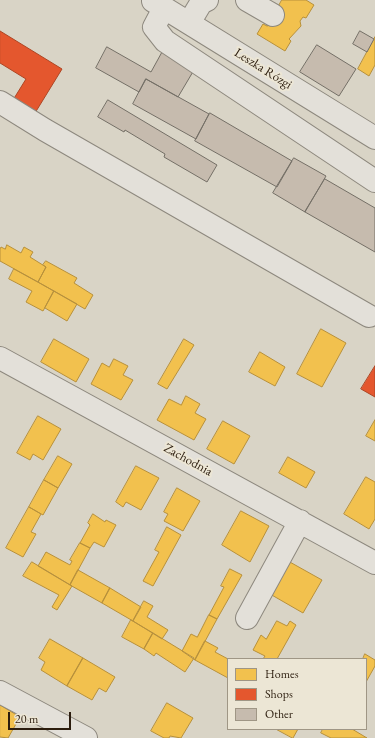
<!DOCTYPE html>
<html>
<head>
<meta charset="utf-8">
<style>
	body { margin:0 }
	#map { position:relative; width:375px; height:738px; overflow:hidden; background:#d9d4c6; font-family:"EB Garamond",serif }
	canvas { display:block }
	.legend { position:absolute; left:227px; top:658px; width:140px; height:72px; box-sizing:border-box; background:#ece6d5; border:1px solid #9f9685; margin:0; padding:5px 7px; list-style:none; font-size:12px; color:#2c1d0e }
	.legend li { display:flex; align-items:center; gap:8px; height:20px }
	.legend b { width:20px; border:1px solid #9f9685 }
	.scale { position:absolute; left:8px; top:712px; width:63px; height:18px; box-sizing:border-box; border:2px solid #2c1d0e; border-top:0; padding-left:5px; font-size:12px; line-height:14px; white-space:nowrap; color:#2c1d0e; -webkit-text-stroke:3px #ece6d5; paint-order:stroke }
</style>
</head>
<body>
<div id="map">
<canvas width="375" height="738"></canvas>
<ul class="legend">
<li><b style="height:11px;background:#f2c14e"></b>Homes</li>
<li><b style="height:11px;background:#e4572e"></b>Shops</li>
<li><b style="height:11px;background:#c6bbae"></b>Other</li>
</ul>
<div class="scale">20 m</div>
</div>
<script>
const g = document.querySelector('canvas').getContext('2d');
g.lineJoin = 'round';
function paint(path, color) {
  g.fillStyle = color;
  g.fill(path, 'evenodd');
}
function stroke(path, color, width, dash) {
  g.strokeStyle = color;
  g.lineWidth = width;
  g.lineCap = dash ? 'butt' : 'round';
  g.setLineDash(dash || []);
  g.stroke(path);
}
function drawText(font, color, halo, rows, align = 'center') {
  g.font = font + ' "EB Garamond",serif';
  g.lineWidth = 4;
  g.setLineDash([]);
  g.textBaseline = 'middle';
  g.strokeStyle = halo;
  g.fillStyle = color;
  for (const [text, x, y, turn = 0] of rows) {
    g.save();
    g.translate(x, y);
    g.rotate((+turn || 0) * Math.PI / 180);
    g.textAlign = isNaN(turn) ? turn : align;
    if (halo) g.strokeText(text, 0, 0);
    g.fillText(text, 0, 0);
    g.restore();
  }
}
const homes = new Path2D(`
	M 282,0 L 306,0 L 314,5 L 306,18 L 303,17 L 300,21 L 301,26 L 289,39 L 291,41 L 285,51 L 257,34 L 263,24 L 267,26 Z
	M 375,37 L 375,65 L 369,76 L 358,69 Z
	M 7,245 L 21,253 L 24,247 L 33,252 L 30,257 L 46,267 L 38,282 L 0,261 L 0,249 L 1,247 L 5,249 Z
	M 46,261 L 77,278 L 74,283 L 93,295 L 85,309 L 38,282 L 46,267 L 43,265 Z
	M 14,269 L 54,291 L 43,311 L 26,302 L 32,291 L 9,279 Z
	M 54,291 L 77,304 L 67,321 L 45,308 Z
	M 321,329 L 346,343 L 322,387 L 297,374 Z
	M 54,339 L 89,359 L 76,382 L 41,362 Z
	M 184,339 L 194,345 L 167,389 L 158,384 Z
	M 260,352 L 285,367 L 275,386 L 249,372 Z
	M 114,359 L 128,366 L 123,375 L 133,380 L 121,400 L 91,384 L 102,363 L 109,367 Z
	M 186,396 L 200,404 L 195,413 L 206,419 L 194,440 L 157,420 L 169,399 L 181,405 Z
	M 38,416 L 61,429 L 43,460 L 33,454 L 30,460 L 17,453 Z
	M 375,420 L 375,441 L 366,436 Z
	M 223,421 L 250,436 L 234,464 L 207,449 Z
	M 58,456 L 72,464 L 58,488 L 44,480 Z
	M 288,457 L 315,472 L 306,488 L 279,473 Z
	M 136,466 L 159,478 L 141,510 L 126,502 L 123,507 L 116,502 Z
	M 366,477 L 375,482 L 375,519 L 369,529 L 344,514 Z
	M 44,480 L 58,488 L 43,515 L 29,507 Z
	M 177,488 L 200,501 L 183,531 L 164,521 L 168,514 L 164,512 Z
	M 29,507 L 41,514 L 31,532 L 36,534 L 23,557 L 6,548 Z
	M 241,511 L 269,526 L 250,562 L 222,545 Z
	M 93,514 L 105,522 L 106,520 L 116,525 L 104,547 L 94,542 L 90,548 L 80,543 L 90,525 L 88,523 Z
	M 167,527 L 181,535 L 153,586 L 143,581 L 159,552 L 155,550 Z
	M 80,543 L 90,548 L 70,585 L 38,566 L 46,552 L 70,565 L 72,561 L 70,560 Z
	M 288,561 L 322,580 L 303,613 L 270,594 Z
	M 32,562 L 72,586 L 57,610 L 52,607 L 59,595 L 23,576 Z
	M 230,569 L 242,575 L 217,619 L 209,615 L 224,587 L 221,586 Z
	M 78,570 L 110,588 L 102,603 L 70,585 Z
	M 110,588 L 141,607 L 133,621 L 102,603 Z
	M 144,601 L 153,606 L 147,617 L 168,630 L 162,639 L 133,621 Z
	M 209,615 L 217,619 L 195,660 L 182,651 L 191,634 L 197,637 Z
	M 131,620 L 153,633 L 144,649 L 122,637 Z
	M 277,621 L 287,626 L 290,621 L 296,625 L 277,659 L 263,659 L 265,656 L 253,650 L 261,635 L 266,639 Z
	M 153,633 L 194,658 L 185,672 L 156,653 L 154,656 L 144,649 Z
	M 50,639 L 83,658 L 67,686 L 41,670 L 45,662 L 39,658 Z
	M 205,641 L 218,648 L 215,652 L 228,659 L 228,678 L 195,660 Z
	M 365,654 L 375,660 L 375,666 L 366,682 L 366,659 L 363,659 Z
	M 83,658 L 115,677 L 106,692 L 99,688 L 92,700 L 67,686 Z
	M 167,703 L 193,718 L 181,738 L 170,736 L 169,738 L 164,738 L 151,731 Z
	M 0,705 L 20,717 L 8,738 L 0,737 Z
	M 276,729 L 298,729 L 293,738 Z
	M 323,729 L 352,729 L 367,738 L 331,738 L 321,733 Z`);
paint(homes, '#f2c14e');
stroke(homes, '#b7903b', 1);
const shops = new Path2D(`
	M 0,31 L 62,69 L 35,113 L 13,100 L 26,79 L 0,63 Z
	M 375,366 L 375,397 L 361,389 Z`);
paint(shops, '#e4572e');
stroke(shops, '#ad4624', 1);
const building = new Path2D(`
	M 360,31 L 374,39 L 367,52 L 353,44 Z
	M 317,45 L 356,69 L 339,96 L 300,72 Z
	M 107,47 L 151,72 L 162,52 L 194,70 L 178,97 L 146,79 L 139,92 L 96,68 Z
	M 146,79 L 209,114 L 196,139 L 133,104 Z
	M 108,100 L 217,165 L 207,182 L 164,157 L 165,154 L 125,130 L 124,132 L 98,117 Z
	M 210,113 L 292,161 L 277,187 L 195,141 Z
	M 294,158 L 326,176 L 305,212 L 273,193 Z
	M 325,179 L 375,208 L 375,252 L 305,212 Z`);
paint(building, '#c6bbae');
stroke(building, '#746f66', 1);
const minor = new Path2D(`
	M 247,0 L 273,15
	M 153,1 L 375,138
	M 164,8 L 154,27 L 165,41 L 375,181
	M 189,23 L 201,3 L 207,0
	M 0,102 L 45,130 L 369,316
	M 0,358 L 375,563
	M 247,618 L 300,521
	M 0,692 L 86,738`);
stroke(minor, '#8d887e', 24);
stroke(minor, '#e3e0d9', 22);
drawText('13px', '#2c1d0e', '#ece6d5', [
	["Leszka Rózgi",263,69,32],
	["Zachodnia",188,460,29]
]);
</script>
</body>
</html>
